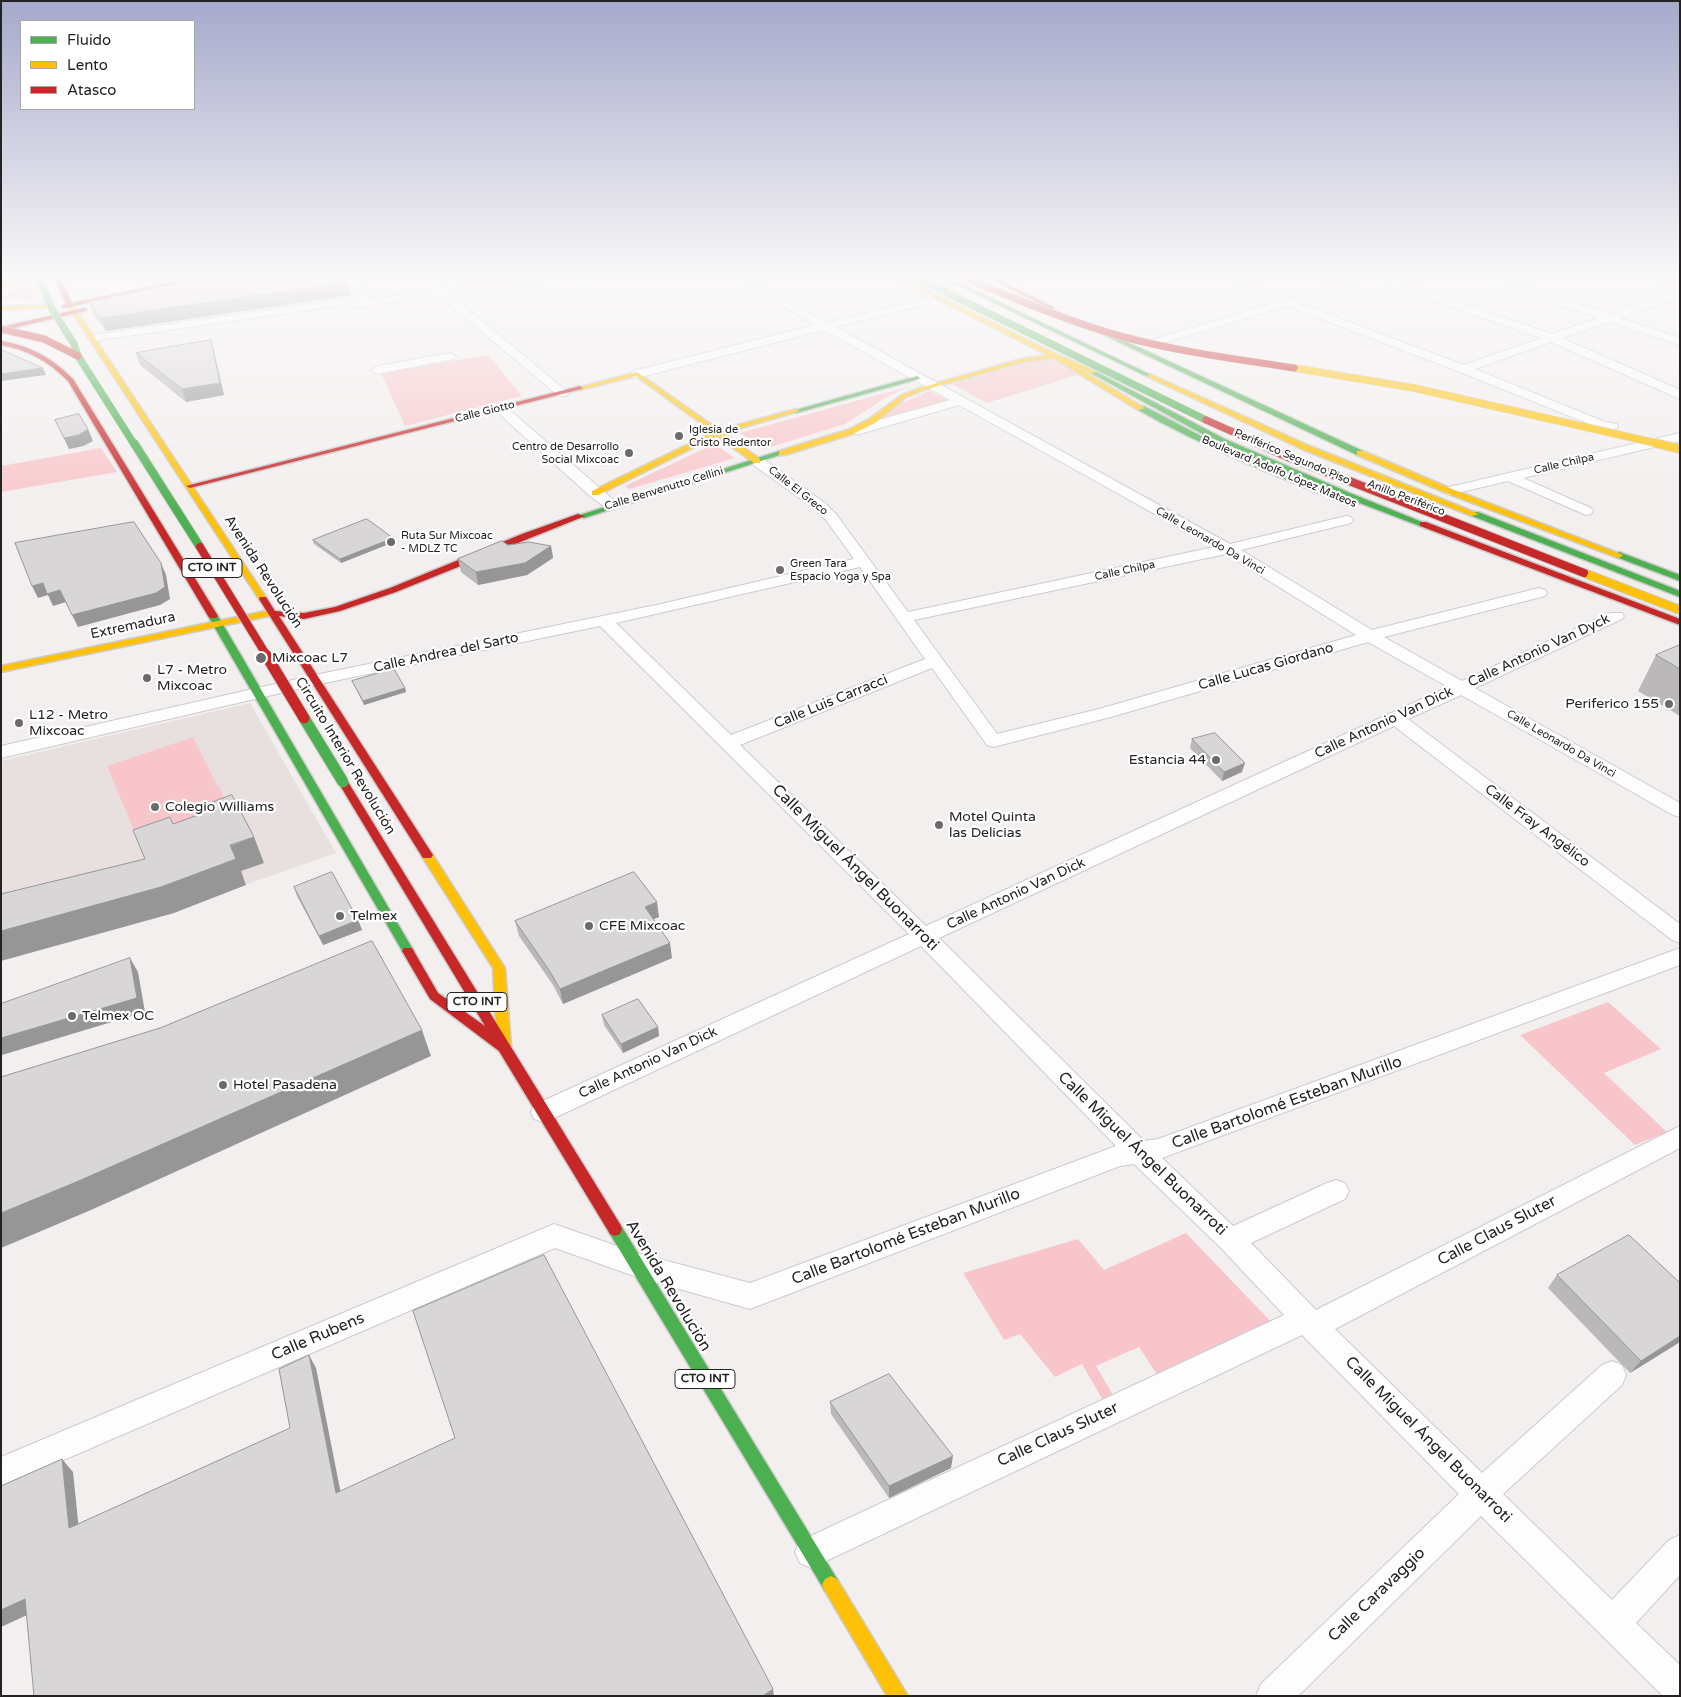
<!DOCTYPE html>
<html>
<head>
<meta charset="utf-8">
<style>
	body { margin:0 }
	#map { position:relative; width:1681px; height:1697px; overflow:hidden; background:#f3efef; font-family:"Varela Round",sans-serif }
	canvas { display:block }
	.frame { position:absolute; inset:0; border:2px solid #242222; pointer-events:none }
	.legend { position:absolute; left:20px; top:20px; width:175px; height:90px; box-sizing:border-box; background:#fff; border:1px solid #a7a7a7; margin:0; padding:6px 9px; list-style:none; font-size:15px; color:#242222 }
	.legend li { display:flex; align-items:center; gap:10px; height:25px }
	.legend b { width:25px; border:1px solid #a7a7a7 }
</style>
</head>
<body>
<div id="map">
<canvas width="1681" height="1697"></canvas>
<div class="frame"></div>
<ul class="legend">
<li><b style="height:6px;background:#4caf50"></b>Fluido</li>
<li><b style="height:6px;background:#ffc107"></b>Lento</li>
<li><b style="height:6px;background:#c62828"></b>Atasco</li>
</ul>
</div>
<script>
const g = document.querySelector('canvas').getContext('2d');
g.lineJoin = 'round';
function paint(path, color) {
  g.fillStyle = color;
  g.fill(path, 'evenodd');
}
function stroke(path, color, width, dash) {
  g.strokeStyle = color;
  g.lineWidth = width;
  g.lineCap = dash ? 'butt' : 'round';
  g.setLineDash(dash || []);
  g.stroke(path);
}
function drawText(font, color, halo, rows, align = 'center') {
  g.font = font + ' "Varela Round",sans-serif';
  g.lineWidth = 4.5;
  g.setLineDash([]);
  g.textBaseline = 'middle';
  g.strokeStyle = halo;
  g.fillStyle = color;
  for (const [text, x, y, turn = 0] of rows) {
    g.save();
    g.translate(x, y);
    g.rotate((+turn || 0) * Math.PI / 180);
    g.textAlign = isNaN(turn) ? turn : align;
    if (halo) g.strokeText(text, 0, 0);
    g.fillText(text, 0, 0);
    g.restore();
  }
}
paint(new Path2D(`
	M 250,703 L 336,853 L 148,919 L 1,926 L 1,761 Z`), '#e8dfdf');
paint(new Path2D(`
	M 28,280 L 38,300 L 1,300 L 1,296 Z
	M 488,355 L 522,396 L 405,426 L 381,373 Z
	M 1050,359 L 1080,374 L 987,403 L 952,384 L 1027,362 Z
	M 910,386 L 887,397 L 845,424 L 764,449 L 740,433 Z
	M 929,391 L 948,400 L 877,420 L 899,404 Z
	M 714,444 L 735,458 L 629,489 L 625,486 Z
	M 101,448 L 117,472 L 1,492 L 1,466 Z
	M 193,737 L 217,785 L 200,791 L 218,785 L 230,810 L 139,842 L 107,766 Z
	M 1608,1002 L 1661,1049 L 1604,1073 L 1667,1132 L 1635,1145 L 1520,1035 Z
	M 1186,1233 L 1276,1327 L 1162,1382 L 1139,1347 L 1096,1366 L 1117,1402 L 1107,1407 L 1082,1364 L 1055,1377 L 1020,1334 L 1004,1340 L 963,1273 L 1078,1239 L 1104,1270 Z`), '#f8c6ca');
const street = new Path2D(`
	M 351,277 L 361,277 L 368,299 L 436,291 L 429,277 L 439,277 L 446,290 L 561,277 L 589,277 L 584,280 L 452,296 L 569,393 L 567,396 L 559,396 L 440,297 L 355,307 L 344,305 L 93,341 L 87,338 L 93,335 L 344,299 L 353,300 L 357,297 Z
	M 732,277 L 744,277 L 827,323 L 926,298 L 930,299 L 931,301 L 930,303 L 836,327 L 1230,544 L 1346,516 L 1351,517 L 1353,520 L 1351,523 L 1241,550 L 1372,630 L 1539,588 L 1545,590 L 1547,593 L 1545,596 L 1384,637 L 1462,681 L 1610,613 L 1622,613 L 1624,616 L 1622,619 L 1475,688 L 1680,803 L 1680,817 L 1673,815 L 1461,695 L 1408,719 L 1680,924 L 1680,943 L 1672,940 L 1394,726 L 939,938 L 1144,1141 L 1158,1139 L 1680,948 L 1680,965 L 1162,1158 L 1233,1226 L 1327,1183 L 1336,1180 L 1345,1183 L 1349,1191 L 1345,1199 L 1251,1243 L 1316,1310 L 1680,1126 L 1680,1148 L 1335,1329 L 1482,1473 L 1602,1365 L 1612,1361 L 1622,1365 L 1626,1375 L 1622,1385 L 1503,1494 L 1612,1600 L 1669,1540 L 1680,1535 L 1680,1575 L 1636,1623 L 1680,1665 L 1680,1696 L 1663,1696 L 1481,1516 L 1298,1696 L 1256,1696 L 1261,1684 L 1459,1494 L 1302,1335 L 822,1563 L 811,1568 L 800,1563 L 795,1552 L 800,1541 L 1284,1315 L 1221,1248 L 1134,1164 L 1120,1166 L 750,1309 L 637,1277 L 555,1248 L 1,1487 L 1,1457 L 554,1224 L 637,1253 L 750,1283 L 1116,1146 L 921,946 L 552,1119 L 543,1122 L 534,1119 L 531,1112 L 534,1105 L 909,934 L 600,626 L 315,685 L 1,758 L 1,746 L 315,675 L 661,604 L 854,559 L 826,520 L 815,509 L 752,464 L 750,461 L 752,458 L 762,458 L 825,503 L 836,514 L 908,612 L 1214,547 L 959,405 L 860,434 L 850,434 L 848,431 L 850,428 L 950,400 L 824,330 L 637,378 L 633,377 L 631,374 L 633,371 L 816,325 ZM 1226,554 L 1356,635 L 1099,709 L 997,734 L 914,620 ZM 860,567 L 925,659 L 731,735 L 616,623 ZM 1368,642 L 1448,687 L 926,926 L 740,745 L 932,668 L 987,745 L 993,747 L 1111,717 Z
	M 1016,277 L 1032,277 L 1031,279 L 1003,286 L 998,283 L 999,281 Z
	M 1215,277 L 1229,277 L 1288,299 L 1361,277 L 1385,277 L 1552,334 L 1598,318 L 1483,279 L 1482,277 L 1496,277 L 1609,314 L 1674,292 L 1634,279 L 1633,277 L 1648,277 L 1680,287 L 1680,297 L 1620,318 L 1680,338 L 1680,345 L 1609,322 L 1562,338 L 1680,390 L 1680,399 L 1551,342 L 1475,369 L 1605,422 L 1617,424 L 1618,427 L 1612,431 L 1602,429 L 1460,372 L 1287,306 L 1163,343 L 1155,343 L 1153,341 L 1155,339 L 1277,302 ZM 1373,280 L 1541,338 L 1464,365 L 1298,303 Z
	M 450,353 L 454,355 L 456,357 L 454,359 L 377,374 L 371,370 L 377,366 Z
	M 500,404 L 504,405 L 616,502 L 618,505 L 616,508 L 606,508 L 590,496 L 496,411 L 494,408 L 496,405 Z
	M 1680,433 L 1680,441 L 1523,478 L 1591,508 L 1593,511 L 1591,514 L 1586,515 L 1508,481 L 1449,495 L 1442,491 L 1449,487 Z`);
const fast = new Path2D(`
	M 940,277 L 947,277 L 1153,376 L 1148,377 Z
	M 1095,327 L 1363,451 L 1364,453 L 1357,455 L 1093,330 L 1093,328 Z
	M 1087,369 L 1091,369 L 1225,439 L 1350,493 L 1427,524 L 1420,526 L 1344,497 L 1219,443 L 1087,371 Z
	M 917,376 L 920,378 L 919,379 L 796,413 L 792,411 Z
	M 1138,406 L 1144,406 L 1220,446 L 1355,503 L 1348,505 C 1277,476 1205,448 1138,410 Z
	M 779,451 L 786,453 L 584,518 L 577,516 Z
	M 1472,512 L 1478,512 L 1680,591 L 1680,597 L 1472,516 Z
	M 1619,552 L 1680,575 L 1680,581 L 1616,557 L 1615,555 Z
	M 213,613 L 218,616 L 412,948 L 414,951 L 412,954 L 404,954 L 208,616 Z
	M 615,1222 L 620,1224 L 837,1579 L 840,1585 L 837,1591 L 831,1594 L 825,1591 L 610,1234 L 608,1229 L 610,1224 Z`);
const slow = new Path2D(`
	M 8,277 L 14,277 L 12,282 L 1,289 L 1,284 L 6,281 Z
	M 894,277 L 901,277 L 1046,349 L 1095,371 L 1095,373 L 1091,373 L 1080,369 L 1145,408 L 1138,410 L 1053,358 L 1024,362 L 924,390 L 906,397 L 875,423 L 853,434 L 785,455 L 779,455 L 779,451 L 847,430 L 869,419 L 902,395 L 920,388 L 1021,359 L 1047,355 Z
	M 70,303 L 73,305 L 267,599 L 266,601 L 260,601 L 259,599 L 67,305 Z
	M 48,305 L 49,306 L 46,308 L 1,310 L 1,306 Z
	M 637,372 L 719,430 L 796,409 L 800,411 L 724,433 L 760,459 L 760,463 L 754,463 L 717,436 L 598,495 L 592,495 L 592,491 L 713,432 L 636,376 L 580,390 L 577,388 Z
	M 1150,374 L 1310,446 L 1479,514 L 1472,516 L 1304,450 L 1148,377 L 1147,376 Z
	M 1357,451 L 1363,451 L 1452,489 L 1623,555 L 1619,558 L 1616,557 L 1446,493 L 1357,455 Z
	M 271,610 L 274,611 L 274,615 L 1,672 L 1,666 Z
	M 427,851 L 431,852 L 505,968 L 511,1047 L 509,1051 L 504,1052 L 499,1051 L 497,1047 L 493,968 L 421,855 Z
	M 831,1576 L 837,1579 L 908,1696 L 887,1696 L 825,1591 L 822,1585 L 825,1579 Z`);
const jam = new Path2D(`
	M 54,277 L 60,277 L 72,303 L 196,277 L 206,277 L 64,308 L 61,306 L 66,304 Z
	M 987,277 L 994,277 L 1055,308 L 1050,309 Z
	M 84,308 L 86,309 L 86,311 L 1,331 L 1,327 Z
	M 1,341 C 31,346 52,358 73,379 L 218,616 L 216,618 L 210,618 L 208,616 L 68,381 C 49,362 29,350 1,345 Z
	M 580,386 L 583,388 L 582,389 L 190,488 L 186,486 Z
	M 578,514 L 585,516 L 396,592 L 340,611 L 304,619 L 279,616 L 433,855 L 431,858 L 423,858 L 259,599 L 260,597 L 266,597 L 275,611 L 304,613 L 335,607 L 390,588 L 522,534 Z
	M 1420,522 L 1426,522 L 1680,619 L 1680,625 L 1420,526 Z
	M 343,779 L 348,782 L 620,1224 L 622,1229 L 620,1234 L 615,1236 L 610,1234 L 499,1051 L 430,999 L 402,951 L 404,948 L 412,948 L 438,993 L 485,1026 L 338,782 Z`);
stroke(street, '#cdcbcb', 2);
stroke(fast, '#cdcbcb', 3);
stroke(slow, '#cdcbcb', 3);
stroke(jam, '#cdcbcb', 3);
paint(street, '#fdfdfd');
paint(fast, '#4caf50');
paint(slow, '#ffc107');
paint(jam, '#c62828');
const fastBridgeFar2 = new Path2D(`
	M 38,277 L 52,309 L 74,344 L 78,356 L 134,444
	M 915,277 L 1206,420`);
const fastBridgeFar1 = new Path2D(`
	M 134,443 L 200,547`);
const fastBridge = new Path2D(`
	M 304,718 L 343,782`);
const slowBridgeFar1 = new Path2D(`
	M 1294,368 L 1414,388 L 1660,444`);
const slowBridge = new Path2D(`
	M 1655,443 L 1680,449
	M 1584,573 L 1680,610`);
const jamBridgeFar2 = new Path2D(`
	M 963,277 C 1016,299 1069,322 1124,337 C 1180,352 1237,359 1294,368
	M 1,329 L 44,339 L 78,356
	M 1206,420 L 1260,444`);
const jamBridgeFar1 = new Path2D(`
	M 1257,443 L 1288,457 L 1584,573
	M 200,547 L 267,656`);
const jamBridge = new Path2D(`
	M 266,655 L 304,718`);
stroke(fastBridgeFar2, '#cdcbcb', 8, []);
stroke(fastBridgeFar1, '#cdcbcb', 10, []);
stroke(fastBridge, '#cdcbcb', 13, []);
stroke(slowBridgeFar1, '#cdcbcb', 8, []);
stroke(slowBridge, '#cdcbcb', 10, []);
stroke(jamBridgeFar2, '#cdcbcb', 8, []);
stroke(jamBridgeFar1, '#cdcbcb', 10, []);
stroke(jamBridge, '#cdcbcb', 13, []);
stroke(fastBridgeFar2, '#4caf50', 7);
stroke(fastBridgeFar1, '#4caf50', 8);
stroke(fastBridge, '#4caf50', 11);
stroke(slowBridgeFar1, '#ffc107', 7);
stroke(slowBridge, '#ffc107', 8);
stroke(jamBridgeFar2, '#c62828', 7);
stroke(jamBridgeFar1, '#c62828', 8);
stroke(jamBridge, '#c62828', 11);
paint(new Path2D(`
	M 347,277 L 352,295 L 106,331 L 94,316 L 89,302 Z
	M 214,352 L 224,395 L 186,402 L 140,365 L 136,353 Z
	M 55,420 L 93,441 L 83,446 L 69,449 Z
	M 313,540 L 394,542 L 341,563 L 314,544 Z
	M 508,545 L 551,546 L 553,558 L 527,575 L 478,585 L 461,572 L 458,559 Z
	M 1680,645 L 1680,716 L 1638,691 L 1656,655 Z
	M 352,681 L 405,688 L 406,692 L 364,705 Z
	M 1192,739 L 1242,772 L 1222,781 L 1190,748 Z
	M 294,887 L 358,920 L 362,930 L 323,945 L 297,896 Z
	M 659,917 L 653,919 L 672,958 L 563,1004 L 553,985 L 519,936 L 515,921 Z
	M 602,1015 L 658,1027 L 659,1036 L 623,1053 L 604,1025 Z
	M 1557,1275 L 1680,1283 L 1680,1342 L 1630,1373 L 1548,1288 Z
	M 830,1402 L 951,1468 L 889,1498 L 831,1414 Z`), '#bab8b8');
paint(new Path2D(`
	M 348,282 L 352,295 L 106,331 L 101,318 Z
	M 211,340 L 214,352 L 224,395 L 186,402 L 182,389 Z
	M 43,368 L 46,375 L 1,381 L 1,374 Z
	M 88,429 L 93,441 L 83,446 L 69,449 L 64,438 Z
	M 393,538 L 394,542 L 341,563 L 340,559 Z
	M 551,546 L 553,558 L 527,575 L 478,585 L 476,572 Z
	M 161,563 L 166,575 L 170,599 L 160,605 L 78,627 L 72,615 Z
	M 43,583 L 60,590 L 66,602 L 53,606 L 48,595 L 38,598 L 32,586 Z
	M 405,688 L 406,692 L 364,705 L 363,701 Z
	M 1245,763 L 1242,772 L 1222,781 L 1224,772 Z
	M 254,837 L 264,863 L 241,871 L 246,885 L 174,913 L 1,961 L 1,931 Z
	M 657,902 L 659,917 L 647,922 L 645,907 Z
	M 358,920 L 362,930 L 323,945 L 319,936 Z
	M 670,943 L 672,958 L 563,1004 L 560,989 Z
	M 130,958 L 138,972 L 145,1012 L 2,1055 L 1,1038 Z
	M 658,1027 L 659,1036 L 623,1053 L 621,1044 Z
	M 422,1030 L 431,1056 L 91,1210 L 1,1248 L 1,1213 Z
	M 1680,1336 L 1680,1342 L 1630,1373 L 1641,1361 Z
	M 309,1355 L 316,1368 L 343,1504 L 336,1493 Z
	M 953,1456 L 951,1468 L 889,1498 L 889,1486 Z
	M 62,1459 L 73,1472 L 80,1540 L 69,1528 Z
	M 25,1599 L 38,1610 L 1,1627 L 1,1610 Z
	M 773,1689 L 774,1696 L 763,1696 Z`), '#979696');
const building = new Path2D(`
	M 208,277 L 347,277 L 348,282 L 101,318 L 89,302 Z
	M 211,340 L 220,383 L 182,389 L 136,353 Z
	M 1,350 L 2,350 L 43,368 L 1,374 Z
	M 79,414 L 88,429 L 79,435 L 64,438 L 55,420 Z
	M 367,519 L 393,538 L 340,559 L 313,540 Z
	M 134,522 L 161,563 L 165,587 L 156,593 L 72,615 L 60,590 L 47,594 L 43,583 L 32,586 L 15,543 Z
	M 502,541 L 508,545 L 529,542 L 551,546 L 525,563 L 476,572 L 458,559 Z
	M 1680,645 L 1680,669 L 1656,655 Z
	M 394,669 L 405,688 L 363,701 L 352,681 Z
	M 1215,733 L 1245,763 L 1224,772 L 1192,739 Z
	M 232,795 L 254,837 L 230,845 L 236,859 L 161,887 L 1,931 L 1,894 L 145,859 L 133,830 L 170,817 L 173,824 L 212,810 L 208,804 Z
	M 332,872 L 358,920 L 319,936 L 294,887 Z
	M 634,872 L 657,902 L 645,907 L 670,943 L 560,989 L 549,970 L 515,921 Z
	M 372,941 L 422,1030 L 74,1183 L 1,1213 L 1,1077 L 160,1028 Z
	M 130,958 L 137,998 L 1,1038 L 1,1004 Z
	M 638,999 L 658,1027 L 621,1044 L 602,1015 Z
	M 1629,1235 L 1680,1283 L 1680,1336 L 1641,1361 L 1557,1275 Z
	M 544,1255 L 773,1689 L 763,1696 L 34,1696 L 25,1599 L 1,1610 L 1,1486 L 62,1459 L 69,1528 L 290,1428 L 279,1369 L 309,1355 L 336,1493 L 455,1438 L 413,1311 Z
	M 889,1374 L 953,1456 L 889,1486 L 830,1402 Z`);
paint(building, '#d8d6d6');
stroke(building, '#979696', 1);
const sky = g.createLinearGradient(0, 0, 0, 514);
sky.addColorStop(0, '#a5a9cb');
sky.addColorStop(0.54, '#faf8f8');
sky.addColorStop(1, '#faf8f800');
g.fillStyle = sky;
g.fillRect(0, 0, 1681, 514);
for (const [x, y, r, color] of [
	[679,436,5,"#6c6a6a"],
	[629,453,5,"#6c6a6a"],
	[391,542,5,"#6c6a6a"],
	[780,570,5,"#6c6a6a"],
	[261,658,6,"#6c6a6a"],
	[147,678,5,"#6c6a6a"],
	[1669,704,5,"#6c6a6a"],
	[19,723,5,"#6c6a6a"],
	[1216,760,5,"#6c6a6a"],
	[155,807,5,"#6c6a6a"],
	[939,825,5,"#6c6a6a"],
	[340,916,5,"#6c6a6a"],
	[589,926,5,"#6c6a6a"],
	[72,1016,5,"#6c6a6a"],
	[223,1085,5,"#6c6a6a"]
]) {
  const dot = new Path2D();
  dot.arc(x, y, r, 0, 2 * Math.PI);
  g.fillStyle = color;
  g.fill(dot);
  stroke(dot, '#fff', 2);
}
drawText('11px', '#242222', '#fff', [
	["Calle Giotto",485,412,-14],
	["Periférico Segundo Piso",1292,457,23],
	["Calle Chilpa",1564,464,-13],
	["Boulevard Adolfo López Mateos",1279,472,23],
	["Calle Benvenutto Cellini",664,489,-17],
	["Calle El Greco",798,491,38],
	["Anillo Periférico",1406,498,21],
	["Calle Leonardo Da Vinci",1210,541,30],
	["Calle Chilpa",1125,571,-12],
	["Calle Leonardo Da Vinci",1561,744,30]
]);
drawText('11px', '#242222', '#fff', [
	["Iglesia de",689,430],
	["Cristo Redentor",689,443],
	["Centro de Desarrollo",619,447,"right"],
	["Social Mixcoac",619,460,"right"],
	["Ruta Sur Mixcoac",401,536],
	["- MDLZ TC",401,549],
	["Green Tara",790,564],
	["Espacio Yoga y Spa",790,577]
], 'left');
for (const [x, y, w] of [
	[212,568,60],
	[477,1002,60],
	[705,1379,60]
]) {
  const box = new Path2D();
  box.roundRect(x - w / 2, y - 9.5, w, 19, 4);
  g.fillStyle = '#fff';
  g.fill(box);
  stroke(box, '#242222', 1);
}
drawText('bold 12px', '#242222', null, [
	["CTO INT",212,568],
	["CTO INT",477,1002],
	["CTO INT",705,1379]
]);
drawText('14px', '#242222', '#fff', [
	["Avenida Revolución",263,572,57],
	["Extremadura",133,626,-12],
	["Calle Antonio Van Dyck",1539,651,-25],
	["Calle Andrea del Sarto",446,653,-12],
	["Calle Lucas Giordano",1266,667,-16],
	["Calle Luis Carracci",831,702,-22],
	["Calle Antonio Van Dick",1384,723,-25],
	["Circuito Interior Revolución",345,756,59],
	["Calle Fray Angélico",1537,826,37],
	["Calle Antonio Van Dick",1016,894,-25],
	["Calle Antonio Van Dick",648,1063,-25]
]);
drawText('14px', '#242222', '#fff', [
	["Mixcoac L7",272,658],
	["L7 - Metro",157,670],
	["Mixcoac",157,686],
	["Periferico 155",1659,704,"right"],
	["L12 - Metro",29,715],
	["Mixcoac",29,731],
	["Estancia 44",1206,760,"right"],
	["Colegio Williams",165,807],
	["Motel Quinta",949,817],
	["las Delicias",949,833],
	["Telmex",350,916],
	["CFE Mixcoac",599,926],
	["Telmex OC",82,1016],
	["Hotel Pasadena",233,1085]
], 'left');
drawText('16px', '#242222', '#fff', [
	["Calle Miguel Ángel Buonarroti",855,868,45],
	["Calle Bartolomé Esteban Murillo",1287,1103,-20],
	["Calle Miguel Ángel Buonarroti",1142,1154,44],
	["Calle Claus Sluter",1497,1231,-28],
	["Calle Bartolomé Esteban Murillo",906,1237,-21],
	["Avenida Revolución",668,1286,59],
	["Calle Rubens",318,1337,-23],
	["Calle Claus Sluter",1058,1435,-25],
	["Calle Miguel Ángel Buonarroti",1428,1440,45],
	["Calle Caravaggio",1377,1595,-44]
]);
</script>
</body>
</html>
